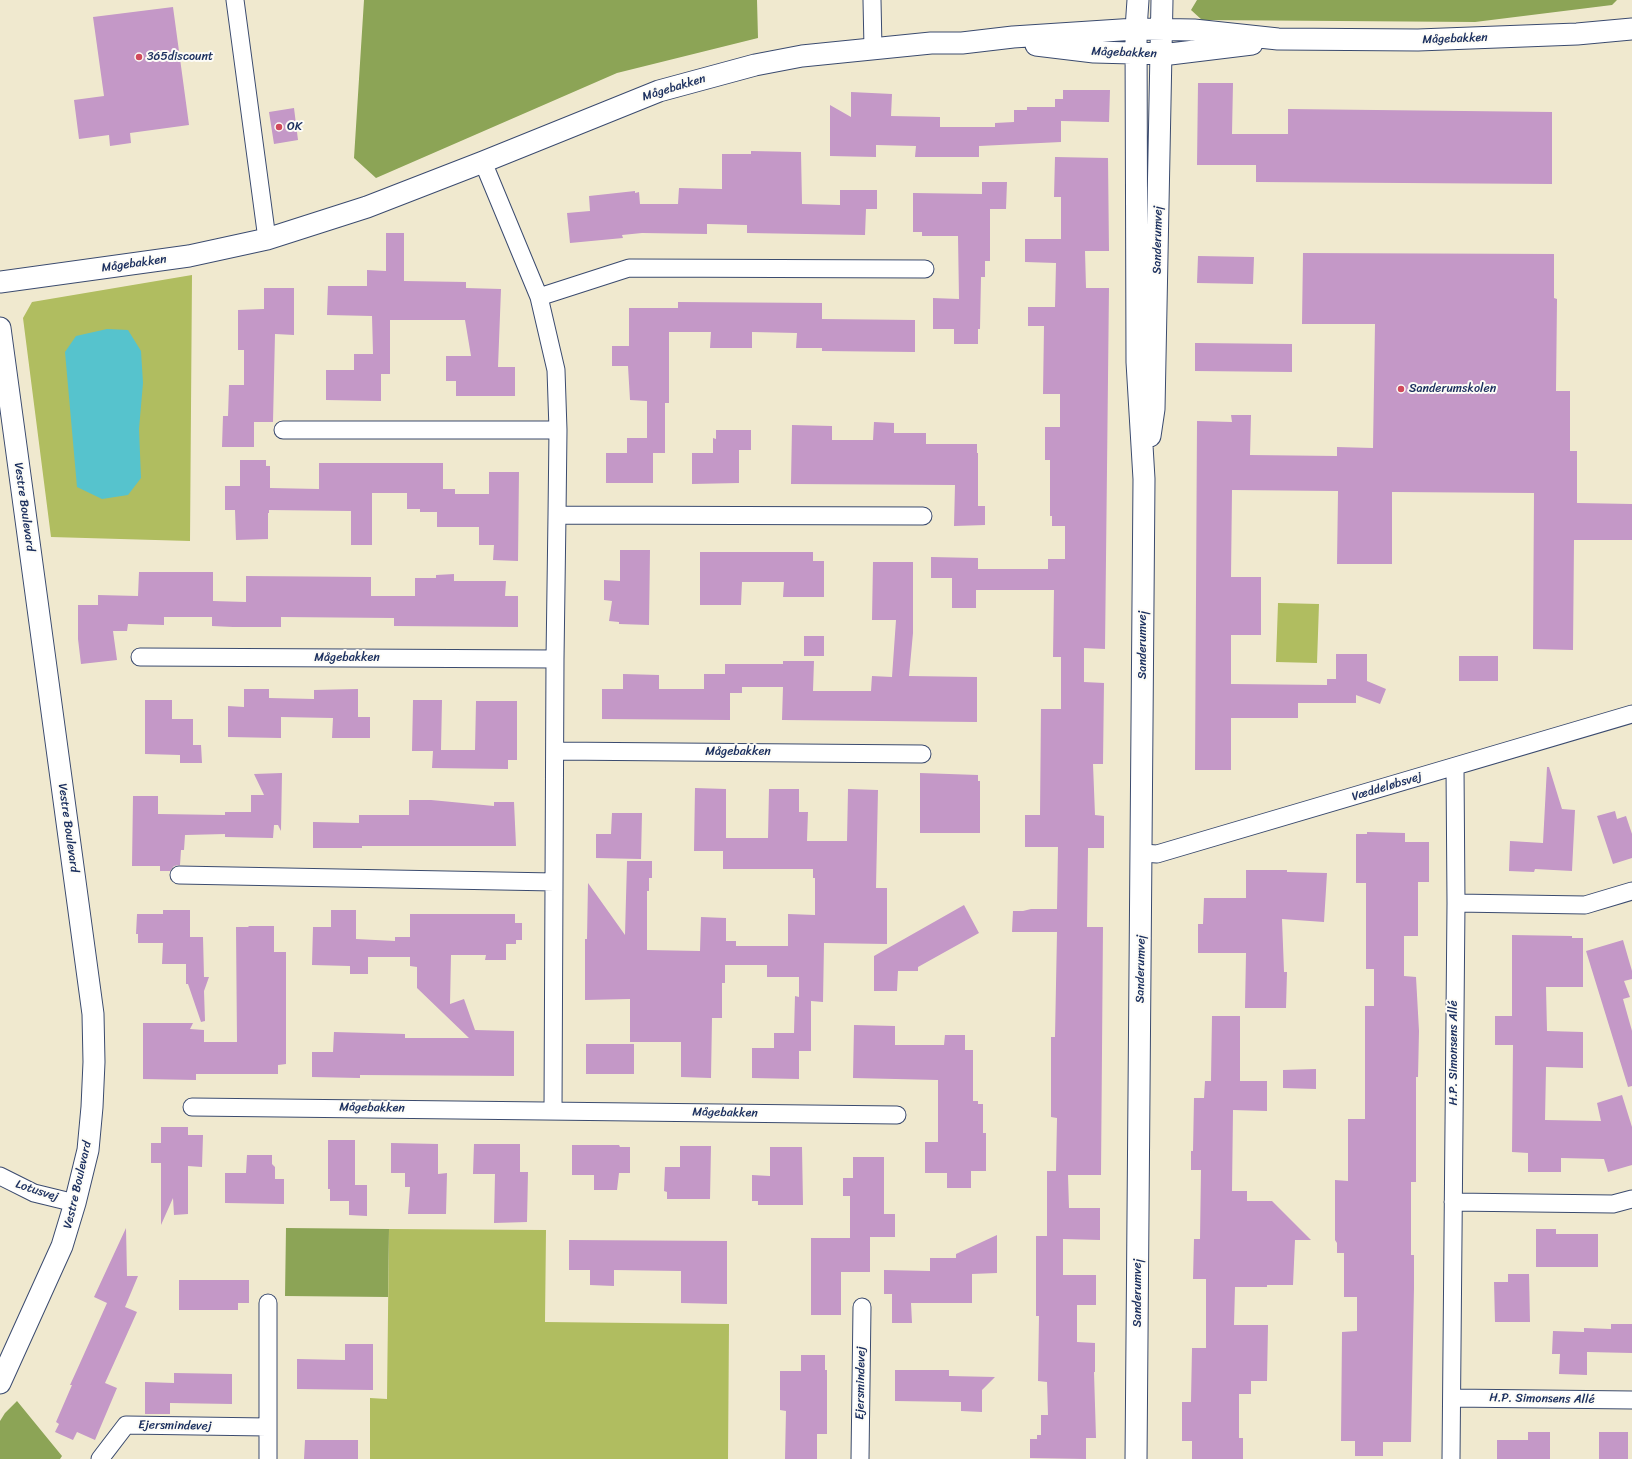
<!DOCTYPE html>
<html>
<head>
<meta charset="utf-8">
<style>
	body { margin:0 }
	canvas { display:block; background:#f0e9cf }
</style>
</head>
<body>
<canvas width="1632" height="1459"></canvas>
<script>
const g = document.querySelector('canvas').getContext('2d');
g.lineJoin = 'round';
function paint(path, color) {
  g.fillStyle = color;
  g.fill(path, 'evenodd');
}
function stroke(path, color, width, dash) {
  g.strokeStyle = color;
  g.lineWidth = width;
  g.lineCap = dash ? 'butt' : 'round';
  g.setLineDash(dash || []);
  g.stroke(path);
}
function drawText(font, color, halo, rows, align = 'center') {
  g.font = font + ' Sriracha,sans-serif';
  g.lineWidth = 4;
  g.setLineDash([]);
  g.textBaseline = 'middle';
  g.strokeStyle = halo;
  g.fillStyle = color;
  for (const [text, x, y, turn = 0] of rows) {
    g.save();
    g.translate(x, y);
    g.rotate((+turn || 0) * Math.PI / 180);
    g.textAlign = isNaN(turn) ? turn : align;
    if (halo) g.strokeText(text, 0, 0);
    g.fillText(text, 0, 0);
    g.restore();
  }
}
paint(new Path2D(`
	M 192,275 L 190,541 L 51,537 L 23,318 L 32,302 Z
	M 1278,603 L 1319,604 L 1317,663 L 1276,662 Z
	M 389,1229 L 546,1230 L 545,1322 L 729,1324 L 728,1459 L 370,1459 L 370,1398 L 387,1399 Z`), '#b0bd60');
paint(new Path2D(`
	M 364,0 L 757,0 L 758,38 L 617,73 L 376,178 L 354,158 Z
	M 1197,0 L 1617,0 L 1612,5 L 1475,22 L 1202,20 L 1191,10 Z
	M 286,1228 L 389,1229 L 388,1297 L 285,1296 Z
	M 17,1401 L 62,1456 L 60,1459 L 0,1459 L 0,1421 L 5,1413 Z`), '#8ca456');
paint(new Path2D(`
	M 107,329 L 128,330 L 141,351 L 143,383 L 139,429 L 141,478 L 128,495 L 102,499 L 77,487 L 65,352 L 76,336 Z`), '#56c3cd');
paint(new Path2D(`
	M 173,7 L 189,125 L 130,133 L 131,143 L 110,146 L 109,135 L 79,139 L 74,100 L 104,96 L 93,17 Z
	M 1198,83 L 1233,83 L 1232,134 L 1288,134 L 1288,109 L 1552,112 L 1552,184 L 1256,182 L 1256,165 L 1197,165 Z
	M 1063,90 L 1110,90 L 1109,122 L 1061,121 L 1061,142 L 979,146 L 979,157 L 915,157 L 916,146 L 876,145 L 876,157 L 830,156 L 830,105 L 851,117 L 851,92 L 892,94 L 891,116 L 940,117 L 940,127 L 995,127 L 995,123 L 1014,122 L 1014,110 L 1027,110 L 1027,107 L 1055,107 L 1055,99 L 1063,99 Z
	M 294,108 L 298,140 L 274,144 L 269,112 Z
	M 751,151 L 801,152 L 802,204 L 840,205 L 840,190 L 877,190 L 877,209 L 866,209 L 865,235 L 747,233 L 747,225 L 707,224 L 707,234 L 642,233 L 622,235 L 623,238 L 570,243 L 567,213 L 590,211 L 589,196 L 635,191 L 635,193 L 639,192 L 640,204 L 678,204 L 679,188 L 722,189 L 722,154 L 751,154 Z
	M 1055,157 L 1108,158 L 1109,251 L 1085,251 L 1086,288 L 1109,288 L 1105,649 L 1084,648 L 1084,682 L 1104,683 L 1103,764 L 1093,764 L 1095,815 L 1104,816 L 1104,848 L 1088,848 L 1087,927 L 1103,927 L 1101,1175 L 1068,1175 L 1069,1208 L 1100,1208 L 1100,1240 L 1063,1239 L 1063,1275 L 1096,1275 L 1096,1305 L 1077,1305 L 1077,1342 L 1095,1343 L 1095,1372 L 1094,1372 L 1096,1438 L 1086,1438 L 1086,1459 L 1030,1458 L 1030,1439 L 1037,1439 L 1037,1435 L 1041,1435 L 1041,1415 L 1048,1415 L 1047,1382 L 1038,1381 L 1039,1316 L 1036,1316 L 1036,1236 L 1047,1236 L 1047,1171 L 1056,1171 L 1057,1118 L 1051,1117 L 1051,1037 L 1055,1037 L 1057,932 L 1012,932 L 1013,911 L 1023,911 L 1031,909 L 1057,909 L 1058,847 L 1025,847 L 1025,815 L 1040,815 L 1041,709 L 1061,709 L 1061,657 L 1053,657 L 1054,590 L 976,590 L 976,608 L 952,608 L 952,578 L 931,578 L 931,557 L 978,558 L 978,569 L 1048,569 L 1048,559 L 1065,559 L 1065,526 L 1052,526 L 1052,516 L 1050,516 L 1050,460 L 1045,460 L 1045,427 L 1060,427 L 1060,394 L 1043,394 L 1044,326 L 1028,326 L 1028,307 L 1055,307 L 1056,263 L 1025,262 L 1025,239 L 1061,239 L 1061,197 L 1054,197 Z
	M 982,182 L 1007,182 L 1006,209 L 990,209 L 990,261 L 985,261 L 985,277 L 981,277 L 980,329 L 978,329 L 978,344 L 954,344 L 954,329 L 933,329 L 933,298 L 959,299 L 958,236 L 922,236 L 922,232 L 913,232 L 913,193 L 982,194 Z
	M 386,233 L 404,233 L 404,281 L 466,282 L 466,288 L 501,289 L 498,367 L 515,367 L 515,396 L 456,396 L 456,381 L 446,381 L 446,356 L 471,356 L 465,320 L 390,320 L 390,374 L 381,374 L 381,401 L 326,400 L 326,370 L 354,370 L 354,354 L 373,354 L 372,316 L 327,315 L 328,286 L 367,286 L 367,270 L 386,271 Z
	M 1303,253 L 1554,254 L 1554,298 L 1557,299 L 1556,391 L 1570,391 L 1570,451 L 1577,451 L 1577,503 L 1632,504 L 1632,540 L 1574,540 L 1573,650 L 1533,649 L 1534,493 L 1392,492 L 1392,564 L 1337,564 L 1338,491 L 1232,490 L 1231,577 L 1261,577 L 1261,635 L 1231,635 L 1231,684 L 1327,685 L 1327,679 L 1336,679 L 1336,654 L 1367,654 L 1367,681 L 1386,689 L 1380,704 L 1356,695 L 1356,703 L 1298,703 L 1298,718 L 1231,718 L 1231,770 L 1195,770 L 1197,421 L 1232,422 L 1231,415 L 1251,415 L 1250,455 L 1337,456 L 1337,447 L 1373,448 L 1375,324 L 1302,324 Z
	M 1198,256 L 1254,257 L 1253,284 L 1197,283 Z
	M 264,288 L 294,288 L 294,335 L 275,334 L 273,422 L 254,422 L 254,447 L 222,447 L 223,416 L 228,416 L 229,385 L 244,385 L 244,350 L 238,350 L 238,310 L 264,309 Z
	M 678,302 L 822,303 L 822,319 L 915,320 L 915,352 L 822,351 L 822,348 L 796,348 L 797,333 L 752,332 L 752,348 L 710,348 L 711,332 L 669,332 L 669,403 L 665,403 L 665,453 L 653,453 L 653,483 L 606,483 L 606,453 L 627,453 L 627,438 L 647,438 L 647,401 L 630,400 L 628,366 L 612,366 L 612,346 L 629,346 L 629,308 L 678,308 Z
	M 1195,343 L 1292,344 L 1292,372 L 1195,371 Z
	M 874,422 L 894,423 L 894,433 L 926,433 L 926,444 L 977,444 L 977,453 L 978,453 L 978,506 L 985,506 L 985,525 L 954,526 L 955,485 L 791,484 L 792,425 L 832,426 L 832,440 L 873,440 Z
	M 716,430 L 751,430 L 751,450 L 739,450 L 739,483 L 692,484 L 692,453 L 713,453 L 713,438 L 716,439 Z
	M 240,460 L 266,460 L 266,466 L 270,466 L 270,488 L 319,489 L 319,463 L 443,463 L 443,489 L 455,489 L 455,494 L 489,494 L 489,472 L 519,472 L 518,561 L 493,560 L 494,545 L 479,545 L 479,527 L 437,527 L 437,512 L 420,512 L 420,509 L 407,509 L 407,493 L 372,493 L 372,545 L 351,545 L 351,511 L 269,510 L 269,513 L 268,513 L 268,539 L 236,540 L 235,510 L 225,510 L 225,486 L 240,486 Z
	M 620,550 L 650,550 L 649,625 L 619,624 L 619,622 L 609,621 L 612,601 L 604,600 L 604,580 L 620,581 Z
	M 700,552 L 813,552 L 813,561 L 824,561 L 824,597 L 783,597 L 784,582 L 742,582 L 741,605 L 700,605 Z
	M 873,562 L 913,562 L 913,633 L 909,676 L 977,677 L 977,722 L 782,720 L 783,687 L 742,687 L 742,693 L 730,693 L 730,720 L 602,719 L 602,689 L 623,689 L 623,674 L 659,675 L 659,689 L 704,689 L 704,674 L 725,674 L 725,664 L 783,664 L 783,661 L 814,661 L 813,691 L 871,691 L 872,676 L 892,677 L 896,620 L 872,620 Z
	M 139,572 L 213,572 L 213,601 L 246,602 L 246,576 L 371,577 L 371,596 L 415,596 L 415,578 L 436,578 L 436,575 L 454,574 L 454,581 L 506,581 L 505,596 L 518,596 L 518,627 L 394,626 L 394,618 L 281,617 L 281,627 L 233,627 L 212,626 L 212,617 L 164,617 L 164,625 L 128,624 L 127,631 L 113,631 L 117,660 L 81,664 L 78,639 L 78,605 L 98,605 L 98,595 L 138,596 Z
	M 804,636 L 824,636 L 824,656 L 804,656 Z
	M 1459,656 L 1498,656 L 1498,681 L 1459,681 Z
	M 244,689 L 269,689 L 269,698 L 314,699 L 314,690 L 358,689 L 358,717 L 370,717 L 370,738 L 332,738 L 333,718 L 281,717 L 281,738 L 228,737 L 228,706 L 244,707 Z
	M 145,700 L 172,700 L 172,719 L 193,719 L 193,745 L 201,745 L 202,763 L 180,763 L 180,755 L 145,754 Z
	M 413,700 L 442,700 L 441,750 L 475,750 L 476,701 L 517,701 L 517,760 L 508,760 L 508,769 L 432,768 L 433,751 L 412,751 Z
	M 1547,767 L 1549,767 L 1562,809 L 1575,810 L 1572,871 L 1535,869 L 1534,872 L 1509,871 L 1510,841 L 1543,843 Z
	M 282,773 L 281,831 L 278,825 L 274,825 L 273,838 L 225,837 L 225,834 L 185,835 L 184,850 L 181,850 L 180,865 L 174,866 L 170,871 L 160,871 L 160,866 L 132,866 L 133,796 L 158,796 L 158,814 L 225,815 L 225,812 L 251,812 L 251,795 L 264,795 L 254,774 Z
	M 920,773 L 978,775 L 978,781 L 980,781 L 980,833 L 920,833 Z
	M 695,788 L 726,789 L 726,838 L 768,838 L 769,789 L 799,789 L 799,812 L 808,812 L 807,841 L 847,841 L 848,789 L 878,790 L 876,888 L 887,888 L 887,944 L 824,943 L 823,1002 L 811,1001 L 811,1051 L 799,1051 L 799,1079 L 752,1078 L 752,1048 L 774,1048 L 774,1033 L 794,1033 L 795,996 L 799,997 L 799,977 L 767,977 L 767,965 L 725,965 L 725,983 L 722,983 L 722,1018 L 712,1018 L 711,1078 L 681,1077 L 681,1042 L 630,1042 L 630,999 L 585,1000 L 585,939 L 587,939 L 588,883 L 625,935 L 627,861 L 652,861 L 652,878 L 649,878 L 649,891 L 647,891 L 647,950 L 700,951 L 701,917 L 726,918 L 726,941 L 736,941 L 736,946 L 788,946 L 788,914 L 815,915 L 815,878 L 813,878 L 813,869 L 723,869 L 723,851 L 694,851 Z
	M 409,800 L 431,800 L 494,806 L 494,802 L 514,802 L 516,846 L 362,846 L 362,848 L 313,848 L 313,822 L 359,823 L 359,815 L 409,815 Z
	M 1615,811 L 1617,819 L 1626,816 L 1632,834 L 1632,858 L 1613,864 L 1597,816 Z
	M 612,813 L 642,813 L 641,859 L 596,858 L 596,834 L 611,834 Z
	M 1367,832 L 1405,833 L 1405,842 L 1429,842 L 1429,882 L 1418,882 L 1418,936 L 1404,936 L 1404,976 L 1416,977 L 1419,1031 L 1418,1077 L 1416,1077 L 1416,1182 L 1411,1182 L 1411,1255 L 1414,1255 L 1414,1288 L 1411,1442 L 1383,1442 L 1383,1456 L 1355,1456 L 1355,1441 L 1341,1441 L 1342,1332 L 1357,1331 L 1357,1297 L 1344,1297 L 1344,1253 L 1337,1253 L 1337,1243 L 1335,1240 L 1335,1180 L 1348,1181 L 1348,1119 L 1365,1119 L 1365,1006 L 1374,1006 L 1374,969 L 1366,969 L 1366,883 L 1356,883 L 1356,834 L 1367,834 Z
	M 1246,870 L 1287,870 L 1287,872 L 1327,873 L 1324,922 L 1282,919 L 1284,972 L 1287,972 L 1286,1008 L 1245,1008 L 1246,953 L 1198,953 L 1198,924 L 1203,924 L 1204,898 L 1246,898 Z
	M 964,905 L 979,933 L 918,967 L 918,971 L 898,971 L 897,991 L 874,991 L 874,956 Z
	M 163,910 L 190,910 L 190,937 L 203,937 L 204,977 L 209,977 L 204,991 L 205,1021 L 201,1022 L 188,984 L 186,984 L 186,964 L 162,964 L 163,943 L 138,943 L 138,934 L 136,934 L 137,914 L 163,914 Z
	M 331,910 L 356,910 L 356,939 L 395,941 L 395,937 L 410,937 L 410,914 L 515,914 L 515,923 L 522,923 L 522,940 L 516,940 L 516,944 L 506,944 L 506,960 L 485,960 L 486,955 L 451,955 L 450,1004 L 464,999 L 475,1030 L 514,1031 L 514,1076 L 360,1075 L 360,1078 L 312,1077 L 312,1052 L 333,1052 L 334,1032 L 405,1034 L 405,1038 L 469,1038 L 417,988 L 417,967 L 410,966 L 410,957 L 368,957 L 368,974 L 350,974 L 350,966 L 312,965 L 313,927 L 331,927 Z
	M 248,926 L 274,926 L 274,952 L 286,952 L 286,1064 L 278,1065 L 278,1074 L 196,1074 L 196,1080 L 143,1079 L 143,1023 L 193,1023 L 190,1029 L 204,1030 L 204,1042 L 237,1042 L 236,927 L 249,927 Z
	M 1512,935 L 1572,936 L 1572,938 L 1583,938 L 1583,987 L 1546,987 L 1547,1031 L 1583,1032 L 1583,1068 L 1546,1067 L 1545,1120 L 1601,1121 L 1597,1103 L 1622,1095 L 1632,1127 L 1632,1165 L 1608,1172 L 1604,1159 L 1561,1158 L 1561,1172 L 1528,1172 L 1528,1153 L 1512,1152 L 1513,1045 L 1495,1045 L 1495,1016 L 1512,1016 Z
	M 1623,940 L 1632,971 L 1632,979 L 1624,981 L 1630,997 L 1623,999 L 1632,1031 L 1632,1086 L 1628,1087 L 1586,951 Z
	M 1212,1016 L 1240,1016 L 1240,1081 L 1267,1081 L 1267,1111 L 1233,1110 L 1232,1191 L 1247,1191 L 1247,1201 L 1272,1201 L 1311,1240 L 1295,1240 L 1293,1285 L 1267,1285 L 1267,1287 L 1235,1287 L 1234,1325 L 1268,1325 L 1267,1381 L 1251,1381 L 1251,1394 L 1239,1394 L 1239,1438 L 1243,1438 L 1243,1459 L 1192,1459 L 1192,1441 L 1182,1441 L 1182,1402 L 1191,1402 L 1192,1348 L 1206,1348 L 1206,1279 L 1193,1279 L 1194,1239 L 1200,1239 L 1201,1170 L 1191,1170 L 1191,1151 L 1193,1151 L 1194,1098 L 1204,1098 L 1205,1081 L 1211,1081 Z
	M 854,1025 L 895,1026 L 895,1045 L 944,1045 L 945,1035 L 965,1035 L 965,1050 L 973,1050 L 973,1101 L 978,1101 L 978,1104 L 983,1104 L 983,1133 L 986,1133 L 986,1171 L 971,1171 L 971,1188 L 947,1188 L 947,1173 L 925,1173 L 925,1142 L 938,1142 L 938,1080 L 853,1078 Z
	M 586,1044 L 634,1044 L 634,1074 L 586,1074 Z
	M 1316,1069 L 1316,1089 L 1283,1088 L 1283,1070 Z
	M 161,1127 L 188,1127 L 188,1135 L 203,1135 L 202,1167 L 188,1166 L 188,1214 L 174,1215 L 173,1198 L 161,1225 L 161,1163 L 151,1163 L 151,1143 L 161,1143 Z
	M 328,1140 L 355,1140 L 355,1185 L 367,1185 L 367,1216 L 349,1215 L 349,1201 L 330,1201 L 330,1189 L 328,1189 Z
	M 391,1143 L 438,1144 L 438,1174 L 447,1173 L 446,1214 L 408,1214 L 410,1187 L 405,1187 L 405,1173 L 391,1173 Z
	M 474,1144 L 520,1144 L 520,1172 L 528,1172 L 527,1222 L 494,1223 L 495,1174 L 473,1174 Z
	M 572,1145 L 619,1145 L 620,1147 L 630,1147 L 630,1173 L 619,1173 L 617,1190 L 594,1190 L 594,1175 L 572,1175 Z
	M 680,1146 L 711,1146 L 710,1199 L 667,1199 L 667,1192 L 664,1191 L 665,1167 L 680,1167 Z
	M 770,1147 L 802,1147 L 803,1205 L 758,1205 L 758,1201 L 752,1201 L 752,1175 L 770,1176 Z
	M 247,1155 L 272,1155 L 272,1164 L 275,1167 L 275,1179 L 284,1179 L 284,1204 L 225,1203 L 225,1173 L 246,1173 Z
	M 853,1157 L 884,1157 L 884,1214 L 895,1214 L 895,1237 L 870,1237 L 870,1272 L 841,1272 L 841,1315 L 811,1315 L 811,1238 L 850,1238 L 850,1196 L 843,1196 L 843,1178 L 853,1178 Z
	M 126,1228 L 127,1276 L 138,1276 L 125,1307 L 137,1312 L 105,1383 L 117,1388 L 95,1440 L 77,1432 L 73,1440 L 55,1432 L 59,1424 L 56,1422 L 72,1385 L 70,1385 L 76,1372 L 107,1303 L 94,1297 Z
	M 1536,1229 L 1556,1229 L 1556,1234 L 1598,1234 L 1598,1267 L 1536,1267 Z
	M 997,1235 L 997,1273 L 972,1274 L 972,1303 L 911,1303 L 912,1323 L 892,1323 L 892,1294 L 884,1294 L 884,1270 L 930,1271 L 930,1258 L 956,1258 L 956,1254 Z
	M 569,1240 L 727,1241 L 727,1304 L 681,1303 L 681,1271 L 614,1270 L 614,1286 L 590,1285 L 590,1270 L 569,1270 Z
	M 1508,1274 L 1529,1274 L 1530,1322 L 1495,1322 L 1494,1282 L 1508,1282 Z
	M 179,1280 L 249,1280 L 249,1303 L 238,1303 L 238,1310 L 179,1310 Z
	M 1611,1324 L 1632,1324 L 1632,1353 L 1587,1352 L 1587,1375 L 1559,1374 L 1560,1354 L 1552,1354 L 1553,1331 L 1584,1332 L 1584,1328 L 1611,1329 Z
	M 345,1344 L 373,1344 L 373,1390 L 297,1389 L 297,1359 L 345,1360 Z
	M 801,1355 L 825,1355 L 825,1370 L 827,1370 L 827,1434 L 817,1434 L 817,1459 L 785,1459 L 786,1411 L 780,1410 L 780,1371 L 801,1371 Z
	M 895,1370 L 949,1370 L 949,1376 L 995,1377 L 982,1390 L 982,1412 L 961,1411 L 961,1402 L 895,1401 Z
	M 174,1373 L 232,1374 L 232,1404 L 170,1403 L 170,1414 L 145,1414 L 145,1382 L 174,1383 Z
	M 1528,1432 L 1550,1432 L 1550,1459 L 1497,1459 L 1497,1440 L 1528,1440 Z
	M 1599,1432 L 1628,1432 L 1628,1459 L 1599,1459 Z
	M 305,1440 L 358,1440 L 358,1459 L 304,1459 Z`), '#c498c7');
const minor = new Path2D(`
	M 235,0 L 267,239
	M 872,0 L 873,48
	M 483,162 L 539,297 L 556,370 L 558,430 L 557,515 L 555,659 L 553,1110
	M 539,297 L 629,268 L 925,269
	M 283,430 L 558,430
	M 557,515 L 923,516
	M 140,657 L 555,659
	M 555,751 L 922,754
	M 1142,853 L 1157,854 L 1632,714
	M 179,875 L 554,882
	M 1456,903 L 1585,905 L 1632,891
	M 192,1107 L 897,1115
	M 0,1176 L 34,1193 L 75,1203
	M 1453,1202 L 1613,1204 L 1632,1199
	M 1452,1398 L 1632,1400
	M 100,1459 L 126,1425 L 267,1427
	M 268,1459 L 268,1303
	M 860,1459 L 862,1307
	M 1451,1459 L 1456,903 L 1455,767`);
const tertiary = new Path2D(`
	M 1036,45 L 1094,52 L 1170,54 L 1252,44
	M 0,282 L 189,256 L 267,239 L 367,207 L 483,162 L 659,91 L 755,65 L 802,56 L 931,43 L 962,43 L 1013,37 L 1136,29 L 1194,30 L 1278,39 L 1418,40 L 1577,34 L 1632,29
	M 0,328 L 93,1014 L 94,1062 L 92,1107 L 88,1150 L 75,1203 L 62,1246 L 0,1383
	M 1150,436 L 1154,409 L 1162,0
	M 1136,1459 L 1144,479 L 1137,362 L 1136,29 L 1138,0`);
stroke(minor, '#3b4b6f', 19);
stroke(tertiary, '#3b4b6f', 23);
stroke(minor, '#fff', 17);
stroke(tertiary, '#fff', 21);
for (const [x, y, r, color] of [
	[139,57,4,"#d1495b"],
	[279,127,4,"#d1495b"],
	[1401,389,4,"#d1495b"]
]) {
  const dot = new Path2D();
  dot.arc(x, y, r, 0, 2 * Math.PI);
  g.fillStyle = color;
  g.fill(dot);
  stroke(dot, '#fdfcf7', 1.5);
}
drawText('12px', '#1b2f5e', '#fdfcf7', [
	["Mågebakken",1455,39,-2],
	["Mågebakken",1124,53,2],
	["Mågebakken",674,88,-17],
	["Sanderumvej",1158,240,-89],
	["Mågebakken",134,264,-8],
	["Vestre Boulevard",24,507,82],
	["Sanderumvej",1143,645,-90],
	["Mågebakken",347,658],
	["Mågebakken",738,752],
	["Væddeløbsvej",1387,787,-17],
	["Vestre Boulevard",68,828,82],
	["Sanderumvej",1141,969,-89],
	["H.P. Simonsens Allé",1454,1053,-90],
	["Mågebakken",372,1108,1],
	["Mågebakken",725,1113,1],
	["Vestre Boulevard",78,1185,-77],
	["Lotusvej",37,1191,18],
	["Sanderumvej",1138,1293,-90],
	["Ejersmindevej",861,1383,-89],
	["H.P. Simonsens Allé",1542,1399,1],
	["Ejersmindevej",175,1426,1]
]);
drawText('12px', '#1b2f5e', '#fdfcf7', [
	["365discount",147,57],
	["OK",287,127],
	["Sanderumskolen",1409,389]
], 'left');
</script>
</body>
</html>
